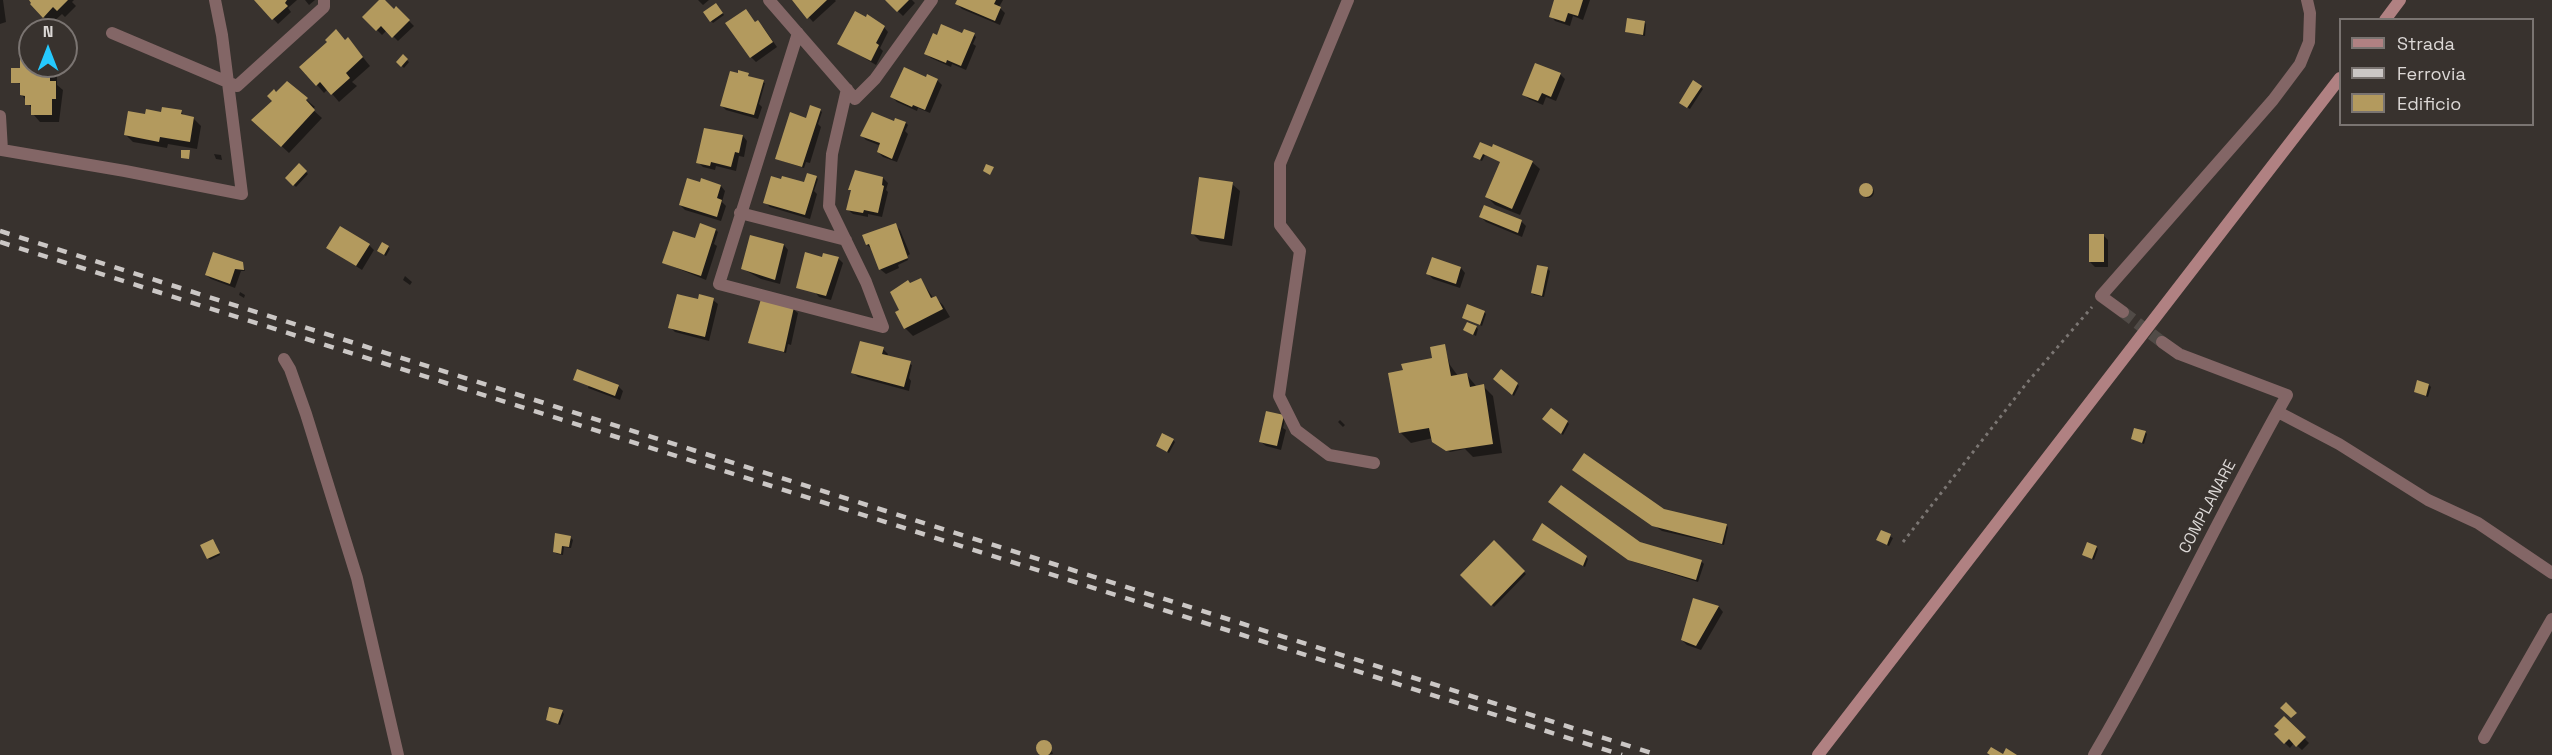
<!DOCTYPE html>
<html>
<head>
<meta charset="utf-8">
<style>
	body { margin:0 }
	#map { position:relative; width:2552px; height:755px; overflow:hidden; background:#38322e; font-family:"Space Grotesk",sans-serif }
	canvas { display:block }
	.legend { position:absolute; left:2339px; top:18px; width:195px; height:108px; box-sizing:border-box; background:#38322e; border:2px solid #7a7471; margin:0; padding:8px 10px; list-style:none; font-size:18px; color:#dcd8d6 }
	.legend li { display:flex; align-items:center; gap:12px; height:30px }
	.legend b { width:30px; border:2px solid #7a7471 }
	.north { position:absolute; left:18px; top:18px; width:60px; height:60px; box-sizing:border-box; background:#38322e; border:2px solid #7a7471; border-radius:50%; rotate:0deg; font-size:16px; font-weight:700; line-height:24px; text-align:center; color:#dcd8d6 }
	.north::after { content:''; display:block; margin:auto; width:21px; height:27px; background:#25c9fe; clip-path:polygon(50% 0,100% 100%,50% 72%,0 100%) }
</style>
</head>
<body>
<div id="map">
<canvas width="2552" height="755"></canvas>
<ul class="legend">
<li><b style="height:8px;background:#b08182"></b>Strada</li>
<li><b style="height:8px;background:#cbc7c5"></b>Ferrovia</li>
<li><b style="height:16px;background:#b39a5e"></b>Edificio</li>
</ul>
<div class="north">N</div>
</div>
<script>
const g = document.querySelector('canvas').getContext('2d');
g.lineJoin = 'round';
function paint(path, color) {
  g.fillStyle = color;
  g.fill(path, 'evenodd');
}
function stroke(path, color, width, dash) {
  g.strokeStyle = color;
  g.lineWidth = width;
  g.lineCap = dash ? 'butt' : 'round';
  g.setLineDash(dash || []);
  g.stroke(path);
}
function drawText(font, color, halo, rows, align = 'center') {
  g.font = font + ' "Space Grotesk",sans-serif';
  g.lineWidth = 6;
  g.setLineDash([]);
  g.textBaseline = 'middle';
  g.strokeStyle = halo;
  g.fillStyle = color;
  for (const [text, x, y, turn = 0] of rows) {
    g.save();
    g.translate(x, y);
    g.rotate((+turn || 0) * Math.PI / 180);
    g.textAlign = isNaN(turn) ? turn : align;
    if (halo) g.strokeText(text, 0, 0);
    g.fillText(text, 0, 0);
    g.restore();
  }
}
paint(new Path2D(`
	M 0,0 L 3,0 L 6,22 L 0,24 Z
	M 31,0 L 74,0 L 72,2 L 76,6 L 65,17 L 62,14 L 51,24 L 32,4 Z
	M 256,0 L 297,0 L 288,8 L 291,12 L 278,24 Z
	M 305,0 L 315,0 L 309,5 Z
	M 381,0 L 394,11 L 396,8 L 414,26 L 398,41 L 387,30 L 382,35 L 364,17 Z
	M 698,0 L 709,0 L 703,5 Z
	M 794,0 L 835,0 L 836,1 L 813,22 Z
	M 886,0 L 912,0 L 915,3 L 903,16 Z
	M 958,0 L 1003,0 L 999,7 L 1005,13 L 1000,25 L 962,9 L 957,4 Z
	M 1556,0 L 1590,0 L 1583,20 L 1573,16 L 1570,26 L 1555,21 L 1551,16 Z
	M 718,7 L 724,15 L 713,23 L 711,21 Z
	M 746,11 L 756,23 L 758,22 L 763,27 L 777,47 L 756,62 L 751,57 Z
	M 1644,22 L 1646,24 L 1645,36 L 1627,32 Z
	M 884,27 L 888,32 L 880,48 L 883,51 L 876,65 L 839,43 Z
	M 974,35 L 976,37 L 973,44 L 976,46 L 966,70 L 952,64 L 951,67 L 931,58 L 926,54 Z
	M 348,39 L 370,66 L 352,82 L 357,86 L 339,102 L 328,89 L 324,93 L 317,85 Z
	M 30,55 L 30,66 L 51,66 L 57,75 L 57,85 L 63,90 L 59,122 L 40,122 L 33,114 L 33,110 L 22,95 L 22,84 L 12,82 Z
	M 403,57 L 409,62 L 404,68 L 398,62 Z
	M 739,72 L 765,83 L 759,104 L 762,107 L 758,119 L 726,110 L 721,105 Z
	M 1560,74 L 1565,79 L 1556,101 L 1546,97 L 1543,105 L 1529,99 L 1524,95 Z
	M 926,79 L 937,80 L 942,85 L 930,113 L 918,108 L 917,111 L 897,102 L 892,97 Z
	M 287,83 L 315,107 L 312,109 L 322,118 L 289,153 L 261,127 L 277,94 Z
	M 1701,87 L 1703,89 L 1690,109 L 1683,105 Z
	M 820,110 L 822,112 L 818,124 L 821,127 L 810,163 L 806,162 L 804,168 L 779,160 L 777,158 Z
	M 181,112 L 186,117 L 193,118 L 201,126 L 197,149 L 168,144 L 167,148 L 133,142 L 126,135 L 147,116 Z
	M 906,123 L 908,125 L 905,131 L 908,134 L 897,162 L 883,157 L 878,152 L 881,146 L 866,140 L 861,135 Z
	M 743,136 L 747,141 L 744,157 L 739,156 L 736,171 L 716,166 L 715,170 L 703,167 L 698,162 Z
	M 1481,144 L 1532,162 L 1540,169 L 1520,215 L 1495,205 L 1487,197 L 1502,162 L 1485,155 L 1482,161 L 1477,159 L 1475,157 Z
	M 214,154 L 221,155 L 222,160 L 216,159 Z
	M 299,165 L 308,174 L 296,187 L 287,178 Z
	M 816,177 L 818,179 L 814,191 L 817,194 L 810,219 L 770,207 L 765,202 Z
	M 883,178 L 888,183 L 886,190 L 888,192 L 882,217 L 868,214 L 868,217 L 853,214 L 848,210 L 852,191 L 850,189 Z
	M 701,184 L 721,186 L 725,191 L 722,202 L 726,206 L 721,221 L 685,210 L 680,205 Z
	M 1232,184 L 1240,191 L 1232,246 L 1200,241 L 1192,233 Z
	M1862 192a6 6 0 1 1 12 0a6 6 0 1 1-12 0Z
	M 1481,217 L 1521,221 L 1526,226 L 1522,237 L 1486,222 Z
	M 895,225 L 900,230 L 910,254 L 907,256 L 908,260 L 898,265 L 899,268 L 886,274 L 881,270 L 873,250 L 867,245 Z
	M 716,230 L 718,232 L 714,244 L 717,246 L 706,280 L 664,263 L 696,240 Z
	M 2103,235 L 2108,240 L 2108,267 L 2095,267 L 2090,262 Z
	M 369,245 L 374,250 L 362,270 L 328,248 Z
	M 784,245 L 788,250 L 780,284 L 761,279 L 743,269 Z
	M 388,247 L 390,249 L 386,256 L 381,253 Z
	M 838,258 L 843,263 L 831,300 L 819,297 L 814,291 L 797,287 L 823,259 Z
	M 242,264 L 245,271 L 241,271 L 235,288 L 211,279 L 206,275 Z
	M 1461,268 L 1465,273 L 1460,288 L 1433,279 L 1428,274 Z
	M 1548,269 L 1550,271 L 1544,297 L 1534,295 L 1532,293 Z
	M 405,276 L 412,282 L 410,285 L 403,280 Z
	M 920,279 L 934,299 L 936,298 L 943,305 L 950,317 L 913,336 L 905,328 L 901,311 L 911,285 Z
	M 240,292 L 245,295 L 244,298 L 239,295 Z
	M 713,300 L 718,304 L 709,341 L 675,332 L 670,327 L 699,301 Z
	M 793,309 L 798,313 L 791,345 L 788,344 L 786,353 L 750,343 Z
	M 1484,312 L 1486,314 L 1482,326 L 1464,318 Z
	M 1476,327 L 1478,329 L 1476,336 L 1465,330 Z
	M 1444,346 L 1450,365 L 1458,376 L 1466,374 L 1477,387 L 1483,386 L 1493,396 L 1502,453 L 1473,457 L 1465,449 L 1450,452 L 1436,444 L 1433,438 L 1411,443 L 1401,433 L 1406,371 L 1434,359 Z
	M 883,349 L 888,354 L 887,357 L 912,365 L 909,378 L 911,381 L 909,391 L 858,377 L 853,373 Z
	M 1501,371 L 1519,386 L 1514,396 L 1495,379 Z
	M 589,385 L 618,386 L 623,391 L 620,400 L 588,388 Z
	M 2429,385 L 2431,387 L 2428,397 L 2415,392 Z
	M 1267,413 L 1285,419 L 1283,428 L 1286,430 L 1281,450 L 1266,446 L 1261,442 Z
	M 1544,419 L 1567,422 L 1569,424 L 1563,435 Z
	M 1340,420 L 1345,425 L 1343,427 L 1338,422 Z
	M 2145,432 L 2147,434 L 2144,444 L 2132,439 Z
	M 1173,440 L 1175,442 L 1169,453 L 1157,446 Z
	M 1576,472 L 1663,511 L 1726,525 L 1728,527 L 1724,545 L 1662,531 Z
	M 1552,504 L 1640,544 L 1702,562 L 1704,564 L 1698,582 L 1631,561 Z
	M 1881,532 L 1893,538 L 1889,546 L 1878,540 Z
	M 571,538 L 573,540 L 571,548 L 564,547 L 563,555 L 557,554 L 555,552 Z
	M 1536,541 L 1586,557 L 1588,559 L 1585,567 Z
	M 1494,542 L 1526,574 L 1494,607 L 1462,575 Z
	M 215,543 L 220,555 L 210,560 L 208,558 Z
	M 2096,547 L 2098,549 L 2094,560 L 2086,556 Z
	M 1694,600 L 1719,607 L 1723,612 L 1701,650 L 1687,645 L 1682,640 Z
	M 562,712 L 564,714 L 560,725 L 547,720 Z
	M 2284,718 L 2309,743 L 2302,750 L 2294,743 L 2290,748 L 2276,734 L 2280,730 Z
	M 1042,743 L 1050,747 L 1053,754 L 1041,755 L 1038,751 L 1038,746 Z`), '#0007');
paint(new Path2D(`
	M 29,0 L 68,0 L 57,11 L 53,7 L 43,18 L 30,4 L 31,3 Z
	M 254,0 L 287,0 L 285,3 L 288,6 L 272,20 Z
	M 379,0 L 385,0 L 394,9 L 396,6 L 410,20 L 392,38 L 381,26 L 376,31 L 362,17 Z
	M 792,0 L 827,0 L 807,19 Z
	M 885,0 L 909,0 L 897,12 Z
	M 957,0 L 996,0 L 994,4 L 1001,7 L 995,21 L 955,4 Z
	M 1554,0 L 1583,0 L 1578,16 L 1568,13 L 1565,22 L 1549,17 Z
	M 716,3 L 723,13 L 710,22 L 703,12 Z
	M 746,9 L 755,22 L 758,20 L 773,42 L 750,58 L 725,23 Z
	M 855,11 L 866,17 L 867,14 L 885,26 L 876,43 L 879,45 L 871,61 L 837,44 Z
	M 1627,18 L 1645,21 L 1643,35 L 1625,32 Z
	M 941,24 L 962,33 L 964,29 L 975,33 L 961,66 L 947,60 L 946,63 L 924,54 L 933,33 L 937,35 Z
	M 336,29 L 345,40 L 348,37 L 363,57 L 346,73 L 350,78 L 331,95 L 320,82 L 316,86 L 299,67 L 327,42 L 325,40 Z
	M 20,54 L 30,54 L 30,66 L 50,66 L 50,81 L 56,81 L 56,99 L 52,99 L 52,115 L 31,115 L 31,105 L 25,105 L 25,96 L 20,95 L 20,83 L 11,83 L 11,68 L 20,68 Z
	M 403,54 L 408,59 L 401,67 L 396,62 Z
	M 1535,63 L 1561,73 L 1551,97 L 1542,93 L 1538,101 L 1522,95 Z
	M 904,67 L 926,77 L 927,74 L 938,79 L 925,110 L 913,105 L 912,107 L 890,97 Z
	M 738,70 L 749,73 L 748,76 L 764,80 L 754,115 L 720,106 L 730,71 L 738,73 Z
	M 1693,80 L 1702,86 L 1687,108 L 1679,103 Z
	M 287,81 L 308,98 L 306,100 L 315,110 L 281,147 L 251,120 L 272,101 L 267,96 L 274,89 L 276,92 Z
	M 810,105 L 821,109 L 802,167 L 775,159 L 790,112 L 806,118 Z
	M 162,107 L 182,110 L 181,114 L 194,117 L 190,142 L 160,137 L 159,142 L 124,135 L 128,111 L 145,114 L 146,109 L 161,112 Z
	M 872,112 L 894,121 L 895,118 L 906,122 L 892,159 L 877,152 L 880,143 L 860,136 Z
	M 704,128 L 743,135 L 739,153 L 735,152 L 731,167 L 711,162 L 710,166 L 696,163 Z
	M 1480,142 L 1492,147 L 1493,144 L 1533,161 L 1512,209 L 1485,197 L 1500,162 L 1483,154 L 1480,160 L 1473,157 Z
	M 181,150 L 190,150 L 189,159 L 181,158 Z
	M 299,163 L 307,171 L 293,186 L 285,178 Z
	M 986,164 L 994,167 L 990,175 L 983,171 Z
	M 855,170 L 883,177 L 882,185 L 884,186 L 878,213 L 864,210 L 863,213 L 846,210 L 851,190 L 848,190 Z
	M 807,173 L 817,176 L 805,215 L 763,203 L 771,176 L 781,179 L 782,176 L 804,182 Z
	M 1199,177 L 1233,182 L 1224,239 L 1191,234 Z
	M 687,178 L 700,182 L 701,178 L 721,185 L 717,198 L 722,200 L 717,217 L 679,205 Z
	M1859 190a7 7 0 1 1 14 0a7 7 0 1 1-14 0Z
	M 1484,205 L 1522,220 L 1518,233 L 1479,217 Z
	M 700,223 L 716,229 L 701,276 L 662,263 L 673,231 L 695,238 Z
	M 896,223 L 908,258 L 879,270 L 869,244 L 866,245 L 862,235 Z
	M 340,226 L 370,244 L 356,266 L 326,248 Z
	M 2089,234 L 2104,234 L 2104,262 L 2089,262 Z
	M 750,235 L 784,244 L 775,280 L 741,269 Z
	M 382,242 L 389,246 L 384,255 L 377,251 Z
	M 213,252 L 243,262 L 244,270 L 235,269 L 230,284 L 205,275 Z
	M 805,252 L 822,257 L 823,253 L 839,257 L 826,296 L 796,288 Z
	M 1432,257 L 1461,267 L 1456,284 L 1426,274 Z
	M 1537,265 L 1548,267 L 1542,296 L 1531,293 Z
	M 921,278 L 931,298 L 936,296 L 943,309 L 904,329 L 895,312 L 899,310 L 890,292 L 908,280 L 910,283 Z
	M 677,294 L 698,299 L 699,294 L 714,298 L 705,337 L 668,328 Z
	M 761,299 L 794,307 L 784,352 L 748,343 Z
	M 1467,304 L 1485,311 L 1480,325 L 1462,318 Z
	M 1467,322 L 1477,326 L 1473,335 L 1463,330 Z
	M 860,341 L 884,347 L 882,354 L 911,361 L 904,387 L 851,373 Z
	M 1445,344 L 1451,376 L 1467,373 L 1470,387 L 1484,384 L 1493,444 L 1446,451 L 1432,442 L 1429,428 L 1399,433 L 1388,373 L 1403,370 L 1401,364 L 1432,358 L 1430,347 Z
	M 577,369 L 619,385 L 615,396 L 573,380 Z
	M 1501,369 L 1518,383 L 1512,395 L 1493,379 Z
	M 2417,380 L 2429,384 L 2426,396 L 2414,392 Z
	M 1551,408 L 1568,421 L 1561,434 L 1542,419 Z
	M 1266,411 L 1284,415 L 1277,446 L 1259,442 Z
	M 2134,428 L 2146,431 L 2142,443 L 2131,439 Z
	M 1162,433 L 1174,439 L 1167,452 L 1156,446 Z
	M 1584,453 L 1664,509 L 1727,524 L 1722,544 L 1652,526 L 1572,470 Z
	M 1561,485 L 1640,542 L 1702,560 L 1696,580 L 1628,560 L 1548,502 Z
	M 1542,523 L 1587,556 L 1583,566 L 1532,540 Z
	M 1881,530 L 1891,534 L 1887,545 L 1876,540 Z
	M 555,533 L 571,536 L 569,547 L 562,546 L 561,554 L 553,552 Z
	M 213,539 L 220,553 L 207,559 L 200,545 Z
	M 1494,540 L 1525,571 L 1491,606 L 1460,575 Z
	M 2087,542 L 2097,546 L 2092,559 L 2082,555 Z
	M 1693,598 L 1719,606 L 1696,646 L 1681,640 Z
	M 2286,702 L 2297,713 L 2291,718 L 2280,708 Z
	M 549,707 L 563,710 L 558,724 L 546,720 Z
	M 2284,716 L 2306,737 L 2296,747 L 2289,739 L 2284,744 L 2274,734 L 2279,730 L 2274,726 Z
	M1036 748a8 8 0 1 1 16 0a8 8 0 1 1-16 0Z
	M 1991,747 L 2003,754 L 2006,748 L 2017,755 L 1990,755 L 1987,753 Z`), '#b39a5e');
stroke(new Path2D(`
	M 2123,312 L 2162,342`), '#514b47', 12, [12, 6]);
stroke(new Path2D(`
	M 1903,542 L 2026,384 L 2092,307`), '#7b7673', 3, [3, 4.5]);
stroke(new Path2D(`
	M 769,0 L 855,99 L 875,79 L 932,0
	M 1348,0 L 1280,164 L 1280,225 L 1300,251 L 1279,396 L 1296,430 L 1329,455 L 1374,463
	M 112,33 L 237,86 L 324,7 L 324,0
	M 798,33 L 719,284 L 883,327 L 866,282 L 829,206 L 832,154 L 847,89
	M 0,116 L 2,150 L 125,171 L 242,194 L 222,35 L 215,0
	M 740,213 L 846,240
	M 2123,312 L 2101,296 L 2273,100 L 2300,64 L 2309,42 L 2310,13 L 2307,0
	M 284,359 L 290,369 L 306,414 L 357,578 L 398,755
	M 2278,412 L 2339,444 L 2428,500 L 2478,523 L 2552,573
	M 2484,738 L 2552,619
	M 2094,755 C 2163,638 2220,513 2287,395 L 2179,354 L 2162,342`), '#836666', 12);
stroke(new Path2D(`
	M 2385,20 L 2400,0
	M 1818,755 L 2340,78`), '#b08182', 12);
stroke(new Path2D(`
	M 0,231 L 1658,755
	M 0,242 L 1622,755`), '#cbc7c5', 4.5, [10, 10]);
drawText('16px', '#dcd8d6', '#38322e', [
	["COMPLANARE",2208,507,-62]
]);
</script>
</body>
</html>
